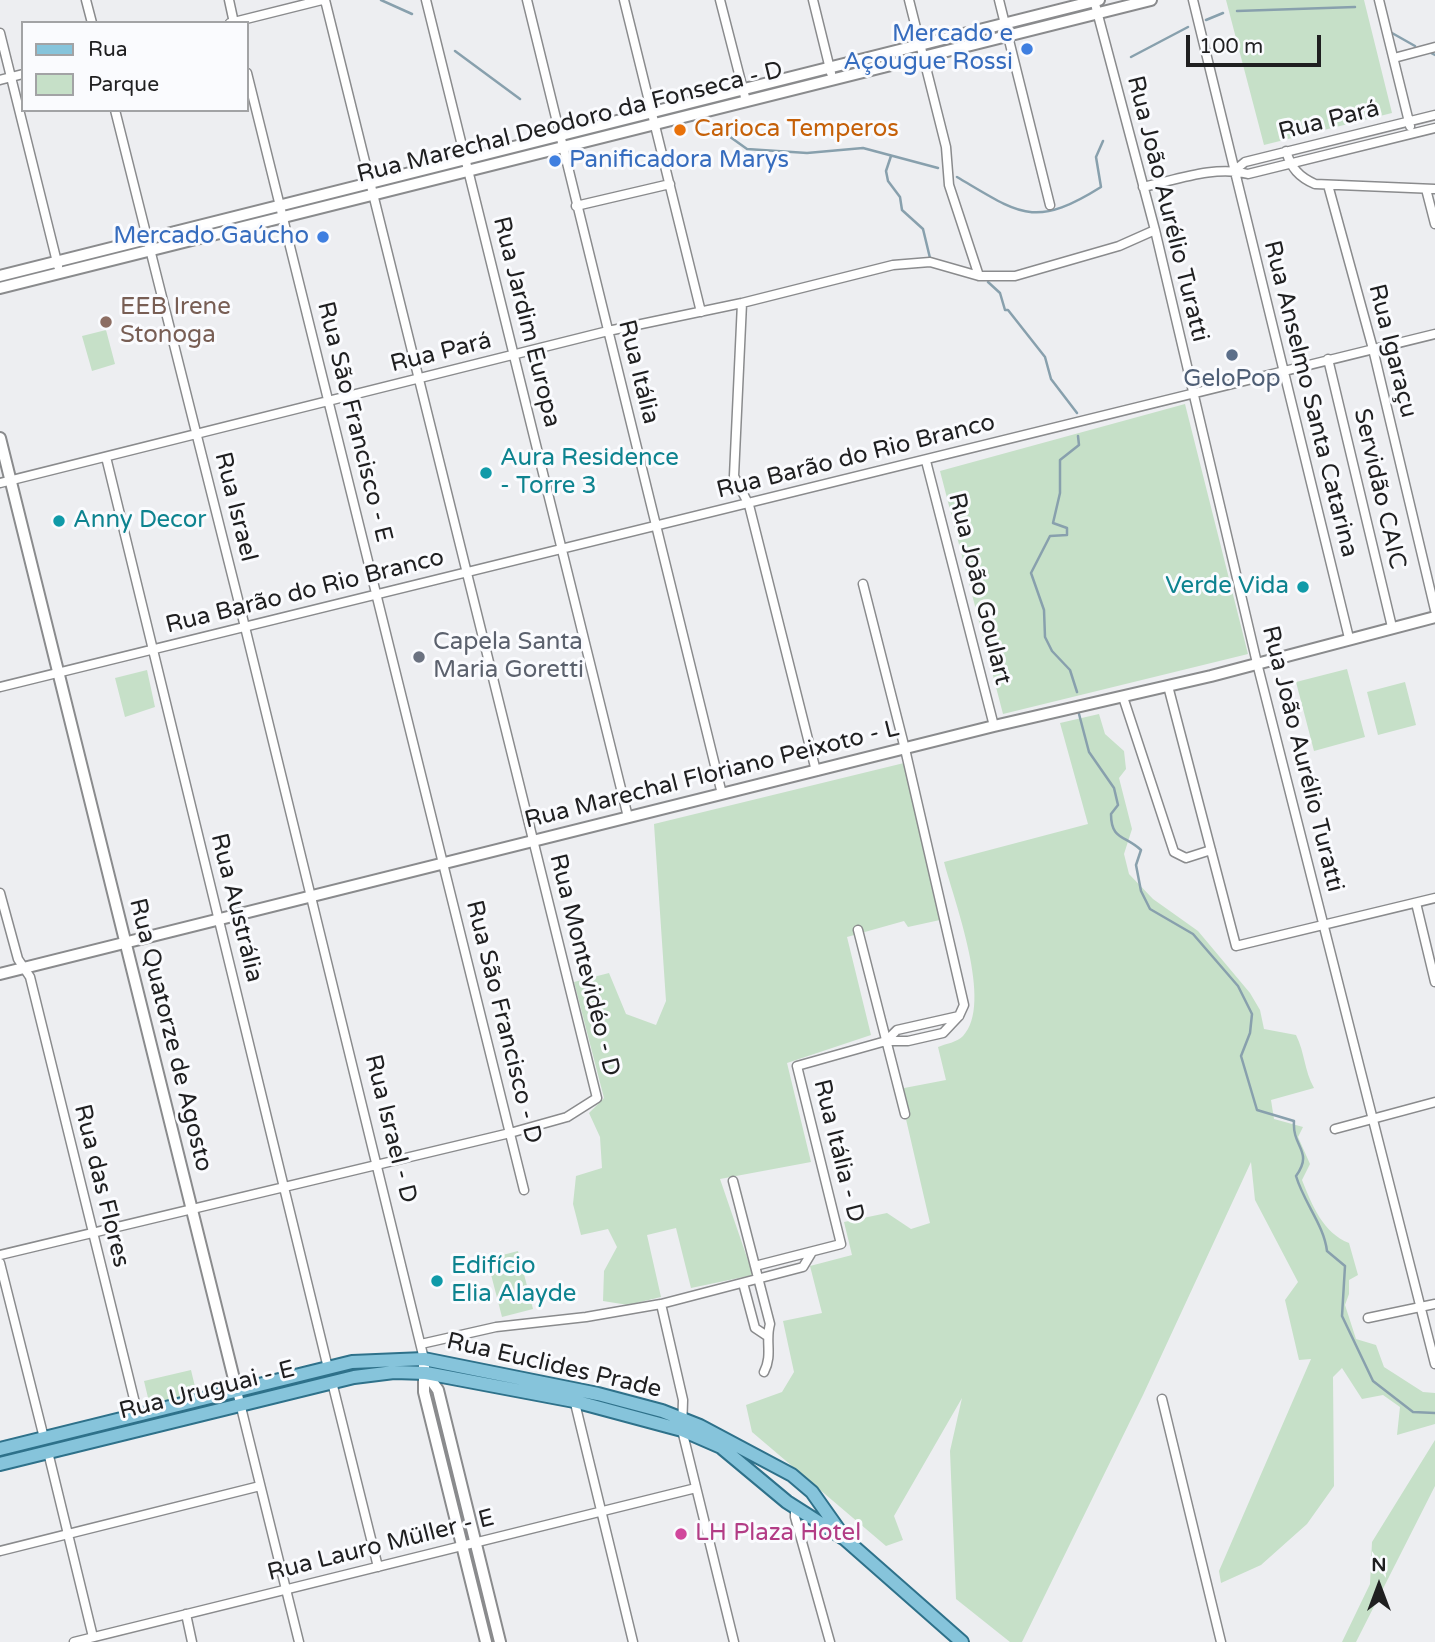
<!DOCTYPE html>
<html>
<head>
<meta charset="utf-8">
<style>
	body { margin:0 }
	#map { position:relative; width:1435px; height:1642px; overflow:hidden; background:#edeef1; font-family:"Varela Round",sans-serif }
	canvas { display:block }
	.legend { position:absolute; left:21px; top:21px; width:228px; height:91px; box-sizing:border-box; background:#fafbfe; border:2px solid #a2a3a5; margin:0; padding:9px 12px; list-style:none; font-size:21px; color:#1f1f20 }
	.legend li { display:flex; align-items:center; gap:14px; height:35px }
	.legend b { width:35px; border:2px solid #a2a3a5 }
	.north { position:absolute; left:1344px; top:1551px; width:70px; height:70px; -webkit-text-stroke:5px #fafbfe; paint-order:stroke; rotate:0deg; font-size:19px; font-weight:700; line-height:28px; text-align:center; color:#1f1f20 }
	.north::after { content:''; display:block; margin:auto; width:24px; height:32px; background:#1f1f20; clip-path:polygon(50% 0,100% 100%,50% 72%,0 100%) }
	.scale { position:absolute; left:1186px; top:35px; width:135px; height:32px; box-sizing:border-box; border:4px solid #1f1f20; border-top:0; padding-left:9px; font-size:21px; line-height:24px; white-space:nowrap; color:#1f1f20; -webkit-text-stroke:5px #fafbfe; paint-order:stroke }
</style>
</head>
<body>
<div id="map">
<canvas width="1435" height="1642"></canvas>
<ul class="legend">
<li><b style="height:9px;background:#86c4db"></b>Rua</li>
<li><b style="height:19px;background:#c6e0c8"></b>Parque</li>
</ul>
<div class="north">N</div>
<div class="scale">100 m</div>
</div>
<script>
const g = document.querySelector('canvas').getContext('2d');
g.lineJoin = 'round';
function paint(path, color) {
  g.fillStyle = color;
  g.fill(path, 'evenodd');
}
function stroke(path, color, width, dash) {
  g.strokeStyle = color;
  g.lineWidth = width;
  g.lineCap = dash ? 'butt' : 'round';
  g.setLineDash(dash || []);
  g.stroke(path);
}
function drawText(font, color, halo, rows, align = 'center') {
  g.font = font + ' "Varela Round",sans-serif';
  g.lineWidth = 6;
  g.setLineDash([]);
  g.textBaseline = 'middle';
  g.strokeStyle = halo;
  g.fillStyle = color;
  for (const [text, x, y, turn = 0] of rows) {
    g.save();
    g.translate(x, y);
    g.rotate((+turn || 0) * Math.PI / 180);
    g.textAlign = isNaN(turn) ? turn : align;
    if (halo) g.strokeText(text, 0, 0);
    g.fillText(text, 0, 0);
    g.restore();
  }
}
paint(new Path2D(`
	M 1226,0 L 1364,0 L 1392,113 L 1264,145 Z
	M 106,330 L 115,364 L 92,371 L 82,336 Z
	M 1185,404 L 1248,654 L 1003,714 L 940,471 Z
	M 1347,669 L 1365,737 L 1314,751 L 1296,682 Z
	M 147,670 L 155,707 L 125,717 L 115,678 Z
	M 1405,682 L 1416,725 L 1378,735 L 1367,692 Z
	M 1099,714 L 1105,734 L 1124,751 L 1126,769 L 1119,778 L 1132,829 L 1124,854 L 1129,874 L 1153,899 L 1198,931 L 1250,993 L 1260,1010 L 1264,1029 L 1296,1035 C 1305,1053 1304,1070 1314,1088 L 1271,1100 L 1274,1119 L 1303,1127 L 1298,1137 L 1310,1164 L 1302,1180 C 1312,1205 1323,1233 1349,1243 L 1358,1275 L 1349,1280 L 1349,1294 L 1345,1305 L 1356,1339 L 1376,1345 L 1384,1367 L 1423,1392 L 1435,1393 L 1435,1424 L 1397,1435 L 1400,1407 L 1383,1395 L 1362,1399 L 1342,1368 L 1333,1377 L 1334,1486 L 1307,1524 L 1261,1565 L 1221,1583 L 1219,1571 L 1311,1359 L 1299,1360 L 1285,1300 L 1298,1282 L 1255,1200 L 1251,1162 L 1143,1395 L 1022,1642 L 1010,1642 L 956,1599 L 950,1451 L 962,1398 L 894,1516 L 903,1540 L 886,1546 L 752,1432 L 746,1405 L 782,1392 L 794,1372 L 783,1321 L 822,1313 L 810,1266 L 852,1255 L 844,1222 L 887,1213 L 911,1229 L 930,1223 L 899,1089 L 946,1080 L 938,1047 C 945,1044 958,1042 963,1036 C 994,1004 954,901 944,862 L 1088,824 L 1060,723 Z
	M 904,763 L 940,920 L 908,927 L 904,921 L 847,937 L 871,1035 L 787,1063 L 811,1162 L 720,1179 L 753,1275 L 691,1288 L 676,1228 L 647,1235 L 661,1297 L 628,1305 L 603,1301 L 604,1271 L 617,1247 L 608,1229 L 581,1235 L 573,1204 L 576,1176 L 602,1168 L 600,1137 L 589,1113 L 604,1098 L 574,982 L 609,973 L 626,1014 L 656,1025 L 666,1001 L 654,824 Z
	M 518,1251 L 533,1309 L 502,1317 L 487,1259 Z
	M 191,1370 L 197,1395 L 150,1406 L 144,1381 Z
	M 1435,1440 L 1435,1486 L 1356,1642 L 1342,1642 L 1370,1584 L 1372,1542 Z`), '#c6e0c8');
stroke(new Path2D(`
	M 381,0 L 412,14
	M 1237,11 L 1355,7
	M 1206,20 L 1223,13
	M 1392,33 L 1415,46
	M 455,51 L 520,99
	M 1431,53 L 1435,55
	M 1131,57 L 1188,27
	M 726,134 L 747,149 L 807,153 L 863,148 L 938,168
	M 891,156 L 886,171 L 888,181 L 900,197 L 902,210 L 923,229 L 930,258
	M 957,177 C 1020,214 1034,229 1101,187 L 1096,157 L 1103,141
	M 988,282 L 1000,293 L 1005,310 L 1008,310 L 1045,357 L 1051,379 L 1077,413
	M 1077,692 L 1070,670 L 1052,651 L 1045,637 L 1044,610 L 1031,573 L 1050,536 L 1067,535 L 1067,528 L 1053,523 L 1060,493 L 1060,460 L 1079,445 L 1078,436
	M 1079,714 L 1089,752 L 1114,788 L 1118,805 L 1111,814 C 1111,840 1125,835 1141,850 L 1136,865 L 1141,891 L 1150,909 L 1193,934 L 1238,986 L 1252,1014 L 1250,1033 L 1241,1056 L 1257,1110 L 1294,1121 C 1292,1148 1314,1151 1296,1176 C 1304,1203 1324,1225 1327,1251 L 1345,1266 L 1342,1316 L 1373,1381 L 1413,1412 L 1435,1413`), '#88a0ad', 2.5);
const street = new Path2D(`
	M 86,0 L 92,23
	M 229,0 L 234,23
	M 426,0 L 628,817
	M 527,0 L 722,794
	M 624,0 L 701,312
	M 720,0 L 746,101
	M 813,0 L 831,73
	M 909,0 L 946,147 L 949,185 L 979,276
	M 999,0 L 1050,205
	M 1094,0 L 1155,230 L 1257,663 L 1435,1364
	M 1193,0 L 1349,638
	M 1379,0 L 1410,126
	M 230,23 L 322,0
	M 0,33 L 58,266
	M 1394,58 L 1435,47
	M 247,73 L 524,1190
	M 0,80 L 23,74
	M 115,110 L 245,627 L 424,1359
	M 1286,151 C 1291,168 1299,177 1315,184 L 1435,189
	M 1235,170 L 1245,162 L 1435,115
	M 1328,185 L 1373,349 L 1435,610
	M 1143,187 C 1176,180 1215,165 1248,174 L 1435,128
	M 1426,189 L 1435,224
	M 576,206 L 670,184
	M 742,303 L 734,476 L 749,505 L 816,771
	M 1328,359 L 1392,627
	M 106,457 L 328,1368
	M 926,461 L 994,726
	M 0,483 L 608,331 L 742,303 L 893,265 L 930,262 L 979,276 L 1015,276 L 1119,246 L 1155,230
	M 1168,686 L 1236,946 L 1435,898
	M 0,687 L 1435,334
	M 1123,697 L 1174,852 L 1186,858 L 1211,850
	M 0,893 L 18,959 L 30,977 L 138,1415
	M 1416,903 L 1435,982
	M 858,930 L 905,1114
	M 886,1041 L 897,1030 L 959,1016
	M 1335,1129 L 1435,1102
	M 733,1181 L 770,1324 C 765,1341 773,1355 764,1372
	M 0,1255 L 510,1133 L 567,1117 L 597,1098 L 325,0
	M 0,1263 L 44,1438
	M 755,1266 L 841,1244 L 797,1066 L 886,1041 L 908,1041 L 943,1033 L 959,1016 L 964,1005 L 905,749 L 863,584
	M 743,1283 L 755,1328 L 767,1336
	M 661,1304 L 683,1400 L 682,1430 L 734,1642
	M 1368,1318 L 1435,1304
	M 421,1344 L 496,1327 L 586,1317 L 661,1304 L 803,1267 L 812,1252
	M 332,1382 L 378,1567
	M 237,1391 L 299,1642
	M 574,1399 L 633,1642
	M 1162,1399 L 1221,1642
	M 48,1452 L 93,1637
	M 795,1507 L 795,1517 L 830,1642
	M 0,1551 L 260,1486
	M 186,1614 L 192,1642
	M 74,1642 L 696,1488`);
const secondary = new Path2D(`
	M 0,276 L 1099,0
	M 0,288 L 1151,0
	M 0,438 L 237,1391
	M 0,974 L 994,726 L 1211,676 L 1435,617
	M 424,1359 L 424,1392 L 486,1642
	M 426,1373 L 438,1390 L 500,1642`);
const primary = new Path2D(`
	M 0,1449 L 352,1362 L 424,1359 L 598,1394 L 662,1411 L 700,1426 L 792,1475 L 812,1492 L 841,1533
	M 0,1464 L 354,1377 L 394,1372 L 426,1373 L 574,1401 L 682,1430 L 721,1447 L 787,1502 L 845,1539 L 962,1642`);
stroke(street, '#8a8b8d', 11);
stroke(secondary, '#8a8b8d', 14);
stroke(primary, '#2e718a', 16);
stroke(street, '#fff', 8);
stroke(secondary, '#fff', 10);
stroke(primary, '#86c4db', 12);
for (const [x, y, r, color] of [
	[1027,49,7,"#3f7fe0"],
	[680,130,7,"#e8710a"],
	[555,161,7,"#3f7fe0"],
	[323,237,7,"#3f7fe0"],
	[106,322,7,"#8d6e63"],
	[1232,355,7,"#5c6f8a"],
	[486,473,7,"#0f9aa8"],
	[59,521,7,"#0f9aa8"],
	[1303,587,7,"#0f9aa8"],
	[419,657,7,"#6b7280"],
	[437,1281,7,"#0f9aa8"],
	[681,1534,7,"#d1479c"]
]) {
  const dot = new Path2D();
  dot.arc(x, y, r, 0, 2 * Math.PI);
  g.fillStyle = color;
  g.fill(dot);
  stroke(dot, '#fafbfe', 2.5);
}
drawText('24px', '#366cbe', '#fafbfe', [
	["Mercado e",1013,35],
	["Açougue Rossi",1013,63],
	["Panificadora Marys",569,161,"left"],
	["Mercado Gaúcho",309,237]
], 'right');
drawText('24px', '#1f1f20', '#fafbfe', [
	["Rua Pará",1329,121,-14],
	["Rua Marechal Deodoro da Fonseca - D",570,123,-14],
	["Rua João Aurélio Turatti",1167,209,76],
	["Rua Jardim Europa",526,322,76],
	["Rua Igaraçu",1392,351,76],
	["Rua Pará",441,353,-14],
	["Rua Itália",638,372,76],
	["Rua Anselmo Santa Catarina",1310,399,76],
	["Rua São Francisco - E",354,422,76],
	["Rua Barão do Rio Branco",856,457,-14],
	["Servidão CAIC",1379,489,77],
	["Rua Israel",235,507,76],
	["Rua João Goulart",979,589,76],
	["Rua Barão do Rio Branco",305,592,-14],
	["Rua João Aurélio Turatti",1302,759,76],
	["Rua Marechal Floriano Peixoto - L",712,775,-14],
	["Rua Austrália",236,908,76],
	["Rua Montevidéo - D",584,965,76],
	["Rua São Francisco - D",503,1022,76],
	["Rua Quatorze de Agosto",170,1035,76],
	["Rua Israel - D",390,1129,76],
	["Rua Itália - D",838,1151,76],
	["Rua das Flores",101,1186,76],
	["Rua Euclides Prade",554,1366,13],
	["Rua Uruguai - E",207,1391,-14],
	["Rua Lauro Müller - E",381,1546,-14]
]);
drawText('24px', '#c56008', '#fafbfe', [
	["Carioca Temperos",694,130]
], 'left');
drawText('24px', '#785e54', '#fafbfe', [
	["EEB Irene",120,308],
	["Stonoga",120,336]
], 'left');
drawText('24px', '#4e5e75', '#fafbfe', [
	["GeloPop",1232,380]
]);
drawText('24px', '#0d838f', '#fafbfe', [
	["Aura Residence",500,459],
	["- Torre 3",500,487],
	["Anny Decor",73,521],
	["Verde Vida",1289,587,"right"],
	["Edifício",451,1267],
	["Elia Alayde",451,1295]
], 'left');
drawText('24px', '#5b616d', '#fafbfe', [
	["Capela Santa",433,643],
	["Maria Goretti",433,671]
], 'left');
drawText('24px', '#b23c85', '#fafbfe', [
	["LH Plaza Hotel",695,1534]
], 'left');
</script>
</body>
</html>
